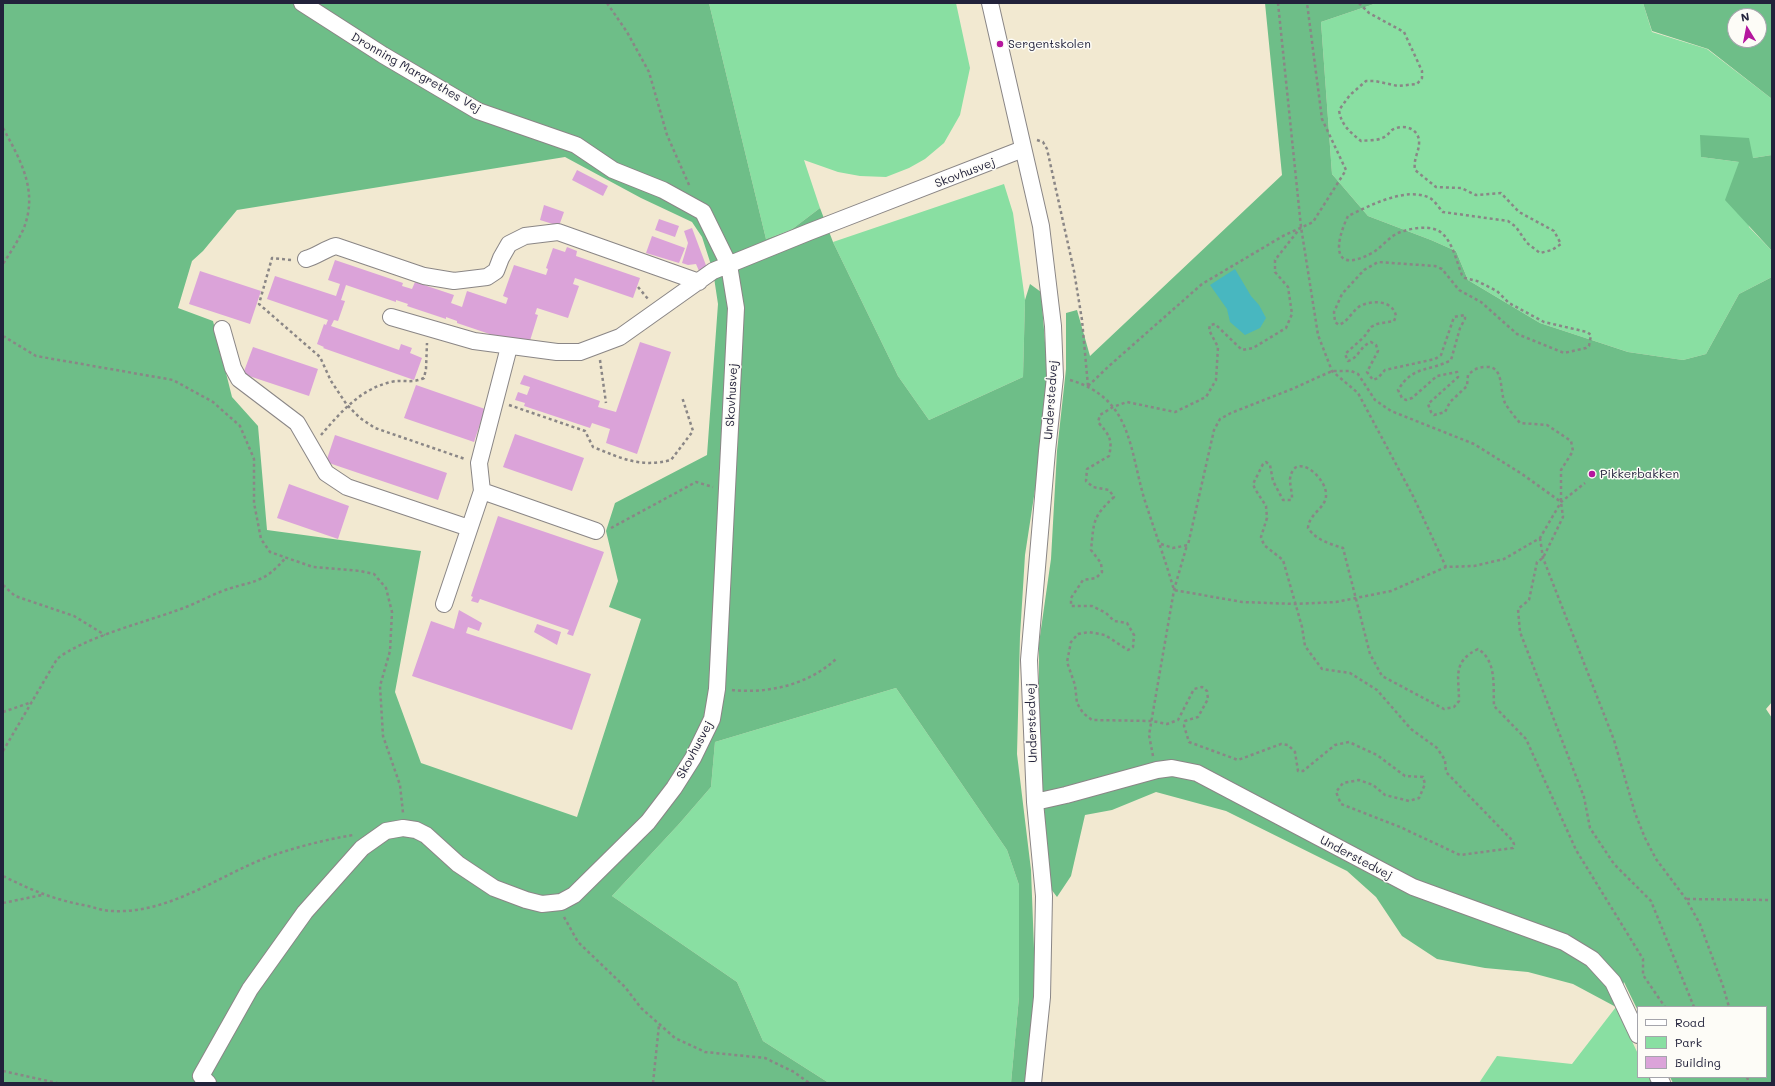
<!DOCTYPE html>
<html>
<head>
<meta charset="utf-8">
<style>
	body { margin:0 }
	#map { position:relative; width:1775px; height:1086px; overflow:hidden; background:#f2e9d1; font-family:Mali,sans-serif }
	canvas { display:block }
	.frame { position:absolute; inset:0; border:4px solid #22223b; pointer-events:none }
	.legend { position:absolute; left:1637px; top:1006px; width:130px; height:72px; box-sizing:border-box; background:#fdfcf7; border:1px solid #a5a5ac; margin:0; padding:5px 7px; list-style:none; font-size:12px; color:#22223b }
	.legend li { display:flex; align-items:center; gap:8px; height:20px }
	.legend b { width:20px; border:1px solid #a5a5ac }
	.north { position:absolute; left:1727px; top:8px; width:40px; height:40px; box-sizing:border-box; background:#fdfcf7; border:1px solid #a5a5ac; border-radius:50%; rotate:350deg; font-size:11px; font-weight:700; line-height:16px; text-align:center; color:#22223b }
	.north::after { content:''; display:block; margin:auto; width:14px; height:18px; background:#b5179e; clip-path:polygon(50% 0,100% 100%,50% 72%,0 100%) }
</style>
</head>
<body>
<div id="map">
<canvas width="1775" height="1086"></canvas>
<div class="frame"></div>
<ul class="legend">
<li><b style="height:5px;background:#fff"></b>Road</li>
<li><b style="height:11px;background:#89dfa2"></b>Park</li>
<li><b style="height:11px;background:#dba3d9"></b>Building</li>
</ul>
<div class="north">N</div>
</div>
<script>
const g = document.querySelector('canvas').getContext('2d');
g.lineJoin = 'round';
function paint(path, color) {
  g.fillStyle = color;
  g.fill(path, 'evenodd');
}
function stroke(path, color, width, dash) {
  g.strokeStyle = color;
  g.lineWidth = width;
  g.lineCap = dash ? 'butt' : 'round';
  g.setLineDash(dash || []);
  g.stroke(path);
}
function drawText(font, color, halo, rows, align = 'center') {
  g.font = font + ' Mali,sans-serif';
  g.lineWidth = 3;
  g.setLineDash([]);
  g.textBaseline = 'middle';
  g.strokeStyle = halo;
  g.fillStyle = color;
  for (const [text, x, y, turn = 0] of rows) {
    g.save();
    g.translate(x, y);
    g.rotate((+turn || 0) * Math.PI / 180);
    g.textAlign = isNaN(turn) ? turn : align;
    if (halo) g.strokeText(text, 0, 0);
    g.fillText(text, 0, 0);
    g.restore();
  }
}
paint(new Path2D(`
	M 709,3 L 956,3 L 970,68 L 960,115 L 944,143 L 925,159 L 909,168 L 886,177 L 860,176 L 838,172 L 804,160 L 820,208 L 791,230 L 766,239 Z
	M 1377,3 L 1643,3 L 1652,32 L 1707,49 L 1772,99 L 1772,155 L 1753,158 L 1701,157 L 1739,162 L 1749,227 L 1772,251 L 1772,277 L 1739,294 L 1706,354 L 1683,360 L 1628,352 L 1540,323 L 1468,280 L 1456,251 L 1431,240 L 1368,216 L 1332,174 L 1321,22 Z
	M 1004,184 L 1013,213 L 1025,300 L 1023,377 L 929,420 L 898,376 L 833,242 Z
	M 896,688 L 1007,850 L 1019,885 L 1019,997 L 1011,1083 L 829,1083 L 763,1041 L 737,982 L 612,896 L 679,824 L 711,787 L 715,742 Z
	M 1616,1007 L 1638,1054 L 1638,1077 L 1650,1077 L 1654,1083 L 1479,1083 L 1497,1056 L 1572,1064 Z`), '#89dfa2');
paint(new Path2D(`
	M 3,3 L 709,3 L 766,239 L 791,230 L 820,208 L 833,242 L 898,376 L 929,420 L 1023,377 L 1025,300 L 1030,284 L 1041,292 L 1048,380 L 1042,444 L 1025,555 L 1020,636 L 1017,754 L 1031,870 L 1036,1001 L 1026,1083 L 1011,1083 L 1019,997 L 1019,885 L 1007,850 L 896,688 L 715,742 L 711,787 L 679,824 L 612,896 L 737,982 L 763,1041 L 829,1083 L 3,1083 ZM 565,157 L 641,198 L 692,222 L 702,237 L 713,271 L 718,304 L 707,455 L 615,503 L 606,531 L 618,581 L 609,607 L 641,619 L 577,817 L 421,763 L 395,692 L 421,551 L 267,530 L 258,426 L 232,397 L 213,321 L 178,308 L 192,261 L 203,251 L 237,210 Z
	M 1265,3 L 1377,3 L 1321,22 L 1332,174 L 1368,216 L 1431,240 L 1456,251 L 1468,280 L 1540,323 L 1628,352 L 1683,360 L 1706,354 L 1739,294 L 1772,277 L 1772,702 L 1766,709 L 1772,718 L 1772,1083 L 1673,1083 L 1670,1077 L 1766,1077 L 1766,1007 L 1638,1007 L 1638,1011 L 1624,982 L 1616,1007 L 1573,984 L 1528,972 L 1485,968 L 1437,959 L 1402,936 L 1376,897 L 1347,871 L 1226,811 L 1156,792 L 1112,810 L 1085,815 L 1071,876 L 1057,897 L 1048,885 L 1039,751 L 1039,643 L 1051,559 L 1057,451 L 1066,369 L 1066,313 L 1077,310 L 1090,356 L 1282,175 Z
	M 1643,3 L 1772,3 L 1772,99 L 1708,49 L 1652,31 ZM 1735,16 L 1759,16 L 1759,40 L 1735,40 Z
	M 1700,135 L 1749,138 L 1753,158 L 1772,155 L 1772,251 L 1725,200 L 1739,162 L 1701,157 Z`), '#6ebe88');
paint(new Path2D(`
	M 1235,269 L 1251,296 L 1259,305 L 1266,318 L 1260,328 L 1245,335 L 1230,322 L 1227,309 L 1210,285 Z`), '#48b7c0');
paint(new Path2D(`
	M 577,170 L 608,186 L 603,196 L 572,180 Z
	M 544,205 L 564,212 L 559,226 L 540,220 Z
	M 659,219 L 679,226 L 675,237 L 655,230 Z
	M 692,228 L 707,268 L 699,271 L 696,264 L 688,265 L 682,263 L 688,243 L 684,231 Z
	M 652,236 L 685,248 L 679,263 L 646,253 Z
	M 567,247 L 577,251 L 576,256 L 640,278 L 633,298 L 575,278 L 573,284 L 579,286 L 568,318 L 537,308 L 535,314 L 538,315 L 528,347 L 457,323 L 457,321 L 446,317 L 446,319 L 407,306 L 408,304 L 396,300 L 396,302 L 346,285 L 341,300 L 345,301 L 338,321 L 334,320 L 331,326 L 399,350 L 401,344 L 412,348 L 410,353 L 422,358 L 414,380 L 323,348 L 324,347 L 317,344 L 324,324 L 326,325 L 328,320 L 267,299 L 275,276 L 336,296 L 340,284 L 328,280 L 335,260 L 403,283 L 402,286 L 412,289 L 415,282 L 454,295 L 451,303 L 462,307 L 467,291 L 506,304 L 508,298 L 503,296 L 514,265 L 546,275 L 548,269 L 546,268 L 553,248 L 565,252 Z
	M 200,271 L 261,291 L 250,324 L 189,304 Z
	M 640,342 L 671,352 L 637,454 L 606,443 L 610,429 L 592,423 L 590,428 L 524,406 L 525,403 L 515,400 L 518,392 L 527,395 L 530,387 L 520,384 L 524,375 L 600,401 L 598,407 L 616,412 Z
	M 253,347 L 318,369 L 309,396 L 243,374 Z
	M 416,385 L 485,409 L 474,442 L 404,418 Z
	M 515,434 L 584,458 L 572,491 L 503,467 Z
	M 335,435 L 447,473 L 438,500 L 326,462 Z
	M 289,484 L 349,506 L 338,539 L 277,518 Z
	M 498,516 L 604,552 L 573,636 L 567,634 L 569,630 L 480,599 L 478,603 L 471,601 L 473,597 L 471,596 Z
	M 459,610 L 482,623 L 479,631 L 468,627 L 466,633 L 591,674 L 572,730 L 412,676 L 431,621 L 454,629 Z
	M 537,624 L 561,632 L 557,645 L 534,632 Z`), '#dba3d9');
const minor = new Path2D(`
	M 990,3 L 1041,226 L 1053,326 L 1055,377 L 1047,451 L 1029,660 L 1035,802 L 1044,896 L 1042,997 L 1033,1083
	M 306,259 C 317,256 325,249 336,246 L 424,276 L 454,281 L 487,277 L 496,271 L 501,258 L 509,244 L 525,236 L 558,232 L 699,282
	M 391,317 L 474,341 L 557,352 L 580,352 L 620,337 L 713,271 L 809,232 L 1023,149
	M 222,329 L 233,368 L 239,379 L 297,423 L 326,473 L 347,487 L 469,528
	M 482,491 L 596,531
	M 444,604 L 482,491 L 479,463 L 509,347
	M 1035,802 L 1066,795 L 1157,770 L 1172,768 L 1197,773 L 1413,887 L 1564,942 L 1592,959 L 1613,982 L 1638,1035
	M 1658,1077 L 1662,1083
	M 208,1083 L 201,1076 L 250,989 L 305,912 L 362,848 L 386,831 L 403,828 L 416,830 L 426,835 L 458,864 L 494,888 L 526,900 L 542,904 L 561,902 L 574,895 L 648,822 L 674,788 L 693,758 L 712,719 L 717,689 L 736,308 L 729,265 L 703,212 L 663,190 L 613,170 L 576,145 L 478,111 L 383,55 L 302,3`);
stroke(minor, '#8a8686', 18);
stroke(new Path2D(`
	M 607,3 L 627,32 L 649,72 L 667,135 L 690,187
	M 1278,3 L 1301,227 L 1318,335 L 1332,371 L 1358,393 L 1413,496 L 1446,567
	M 1359,3 L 1369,13 L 1404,32 L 1422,71 L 1422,78 L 1417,84 L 1398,86 L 1375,81 L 1366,81 L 1350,95 L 1339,110 C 1341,125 1350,132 1361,141 C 1367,140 1376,141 1382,138 C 1386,137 1389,133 1392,130 C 1402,124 1417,127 1419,140 C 1420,151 1413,158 1415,170 L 1436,187 L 1461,188 L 1476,195 L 1501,193 L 1519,212 L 1554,231 L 1561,244 L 1552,250 L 1540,253 L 1527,243 L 1516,227 L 1508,221 L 1443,212 C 1439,208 1435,201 1430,198 C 1406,186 1369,206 1348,216 C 1335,243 1331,275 1372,253 C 1381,248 1387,239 1396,234 C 1406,229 1426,225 1437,230 C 1452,237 1456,261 1462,275 L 1465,278 L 1477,281 L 1497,291 L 1509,303 L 1544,322 L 1587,332 L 1591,335 L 1589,346 L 1586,348 L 1564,353 L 1517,334 L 1481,302 L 1459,290 L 1442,269 L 1435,266 L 1378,262 L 1364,270 L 1342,294 L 1334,312 L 1335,322 L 1339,325 C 1350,320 1353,309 1362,305 C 1375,300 1393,301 1396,316 L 1394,321 L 1377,324 L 1371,327 L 1364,337 L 1345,354 L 1348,361 C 1359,358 1360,346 1371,342 L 1376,345 L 1378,351 L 1367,372 L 1373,380 L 1378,378 L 1385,370 L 1435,359 L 1441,355 L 1454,317 L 1465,315 L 1465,319 L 1460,328 L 1451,360 C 1429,372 1413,365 1398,390 L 1402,398 L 1406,400 L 1412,398 L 1437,376 L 1457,372 L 1458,377 L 1428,404 L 1431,412 L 1434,415 L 1445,412 L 1450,402 L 1467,386 L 1468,375 C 1473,370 1478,367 1485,367 C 1505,365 1499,391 1505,403 C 1509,410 1515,417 1520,423 L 1547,425 L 1571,441 L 1573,451 L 1561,470 L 1561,502 L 1563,517 L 1543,558 L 1537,562 L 1529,600 L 1518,609 L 1520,632 L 1584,797 L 1590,828 L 1614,864 L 1651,901 L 1694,1007
	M 3,128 C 21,161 39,192 23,230 C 18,241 10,253 3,264
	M 1037,140 L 1043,142 L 1047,149 L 1074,271 L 1082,320 L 1088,386
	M 1301,227 L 1275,260 L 1275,272 L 1288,287 L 1292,314 L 1286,328 L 1253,348 L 1242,350 L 1215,324 L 1210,325 L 1209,330 L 1218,347 L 1216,380 L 1206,397 L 1175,412 L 1127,402 L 1113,407 L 1100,415 L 1098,422 C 1109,435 1113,439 1109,456 L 1087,469 L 1086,481 L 1093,487 L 1109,490 L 1114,497 C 1092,517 1094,522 1091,550 L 1101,563 L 1102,572 L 1096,578 L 1083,580 L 1071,598 L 1071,606 L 1092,606 L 1106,613 L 1114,621 L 1127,623 L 1134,635 L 1133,647 L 1128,650 L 1105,635 L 1089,632 L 1078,634 L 1071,642 L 1067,662 L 1075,685 L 1077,703 L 1083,713 L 1092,720 L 1152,721 L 1167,724 L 1178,720 L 1194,689 L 1202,687 L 1207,691 L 1208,699 L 1198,717 L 1185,721 L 1184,726 L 1189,742 L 1238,760 L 1281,744 L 1288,745 L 1295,752 L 1298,771 L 1303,771 L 1335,745 L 1349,742 L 1377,755 L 1405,776 L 1423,777 L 1425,784 L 1419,798 L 1409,801 L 1385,795 L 1373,785 L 1359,780 L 1343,783 L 1336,792 L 1341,804 L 1400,827 L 1460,855 L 1513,848 L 1514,844 L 1512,840 L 1446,772 L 1445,760 L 1437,748 L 1411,729 L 1377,690 L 1350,673 L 1322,669 L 1305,646 L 1302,627 L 1283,560 L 1264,545 L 1261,537 L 1267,518 L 1266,506 L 1255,489 L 1253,484 L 1263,464 L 1266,462 L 1270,465 L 1273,481 L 1283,500 L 1291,500 L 1292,498 C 1292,492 1290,485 1290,479 C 1294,450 1326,477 1326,494 C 1327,508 1309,513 1308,528 C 1316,540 1330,544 1343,548 L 1370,654 L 1382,676 L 1444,709 L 1454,707 L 1459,701 C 1459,676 1452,662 1478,649 C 1497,661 1493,686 1494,706 L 1526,739 L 1576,850 L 1643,959 L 1643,975 L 1665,1007
	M 291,260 L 272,258 L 259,304 L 320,357 L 331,381 L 347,405 L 360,418 L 375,428 L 465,459
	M 638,287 L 648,299
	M 3,336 L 36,356 L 173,380 L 213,402 L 240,426 L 254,459 L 254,503 L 261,539 L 270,552 L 313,567 L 360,571 L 374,574 L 386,588 L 392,612 L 390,651 L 380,686 L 383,736 L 400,785 L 403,813
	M 600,360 L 606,403
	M 1070,380 C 1131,398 1129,446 1144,498 C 1154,529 1165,559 1174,590 L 1242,602 L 1295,604 L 1336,602 L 1391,591 L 1446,567 L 1474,566 L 1504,559 L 1540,538 L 1561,502 L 1585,483
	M 1088,386 L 1109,366 L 1202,284 L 1283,236 L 1313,222 L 1346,170 L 1322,119 L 1307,3
	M 509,405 L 585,431 L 593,447 C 621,458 640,468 671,460 L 693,431 L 682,397
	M 321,435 C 340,413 360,389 391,382 C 403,379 411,384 424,378 L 426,369 L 427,343
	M 611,528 L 696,482 L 713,487
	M 1540,538 L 1543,558 L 1614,740 L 1635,813 L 1645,838 L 1656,859 L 1686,899 L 1700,924 L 1723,986 L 1729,1007
	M 1161,544 L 1173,548 L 1188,545 L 1214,430 L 1220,419 L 1231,413 L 1292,389 L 1332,371 L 1351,371 L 1358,374 L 1375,400 L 1391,411 L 1474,444 L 1522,474 L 1561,502
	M 3,585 L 15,596 L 74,616 L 105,635
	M 732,690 C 769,694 810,684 837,658
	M 3,712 L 32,702
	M 3,751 L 57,659 C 83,638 142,623 175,611 C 191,606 205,598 220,592 C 250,580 263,586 286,557
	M 1153,756 L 1149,735 L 1174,590 L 1187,545
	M 3,876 C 33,891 55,900 88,906 C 96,908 104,911 112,911 C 169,914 218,876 268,857 C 296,847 324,840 353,835
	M 1687,899 L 1772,900
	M 3,903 L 42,895
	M 564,917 L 578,942 L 625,987 L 641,1008 L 675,1038 L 705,1052 L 765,1058 L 794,1072 L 809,1083
	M 3,1071 L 57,1083
	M 1747,1077 L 1749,1083
	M 653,1083 L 659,1025`), '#8a8686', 2.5, [3, 3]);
stroke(minor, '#fff', 16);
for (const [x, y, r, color] of [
	[1000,44,4,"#b5179e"],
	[1592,474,4,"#b5179e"]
]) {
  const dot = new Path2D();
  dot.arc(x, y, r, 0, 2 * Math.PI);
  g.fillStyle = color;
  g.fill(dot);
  stroke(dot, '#fdfcf7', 1.5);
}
drawText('12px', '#22223b', '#fdfcf7', [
	["Sergentskolen",1008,44],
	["Pikkerbakken",1600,474]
], 'left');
drawText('12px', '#22223b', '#fdfcf7', [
	["Dronning Margrethes Vej",416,73,30],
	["Skovhusvej",965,173,-21],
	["Skovhusvej",732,395,-87],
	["Understedvej",1051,400,-86],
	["Understedvej",1032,723,-92],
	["Skovhusvej",695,750,-62],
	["Understedvej",1356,858,28]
]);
</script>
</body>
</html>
